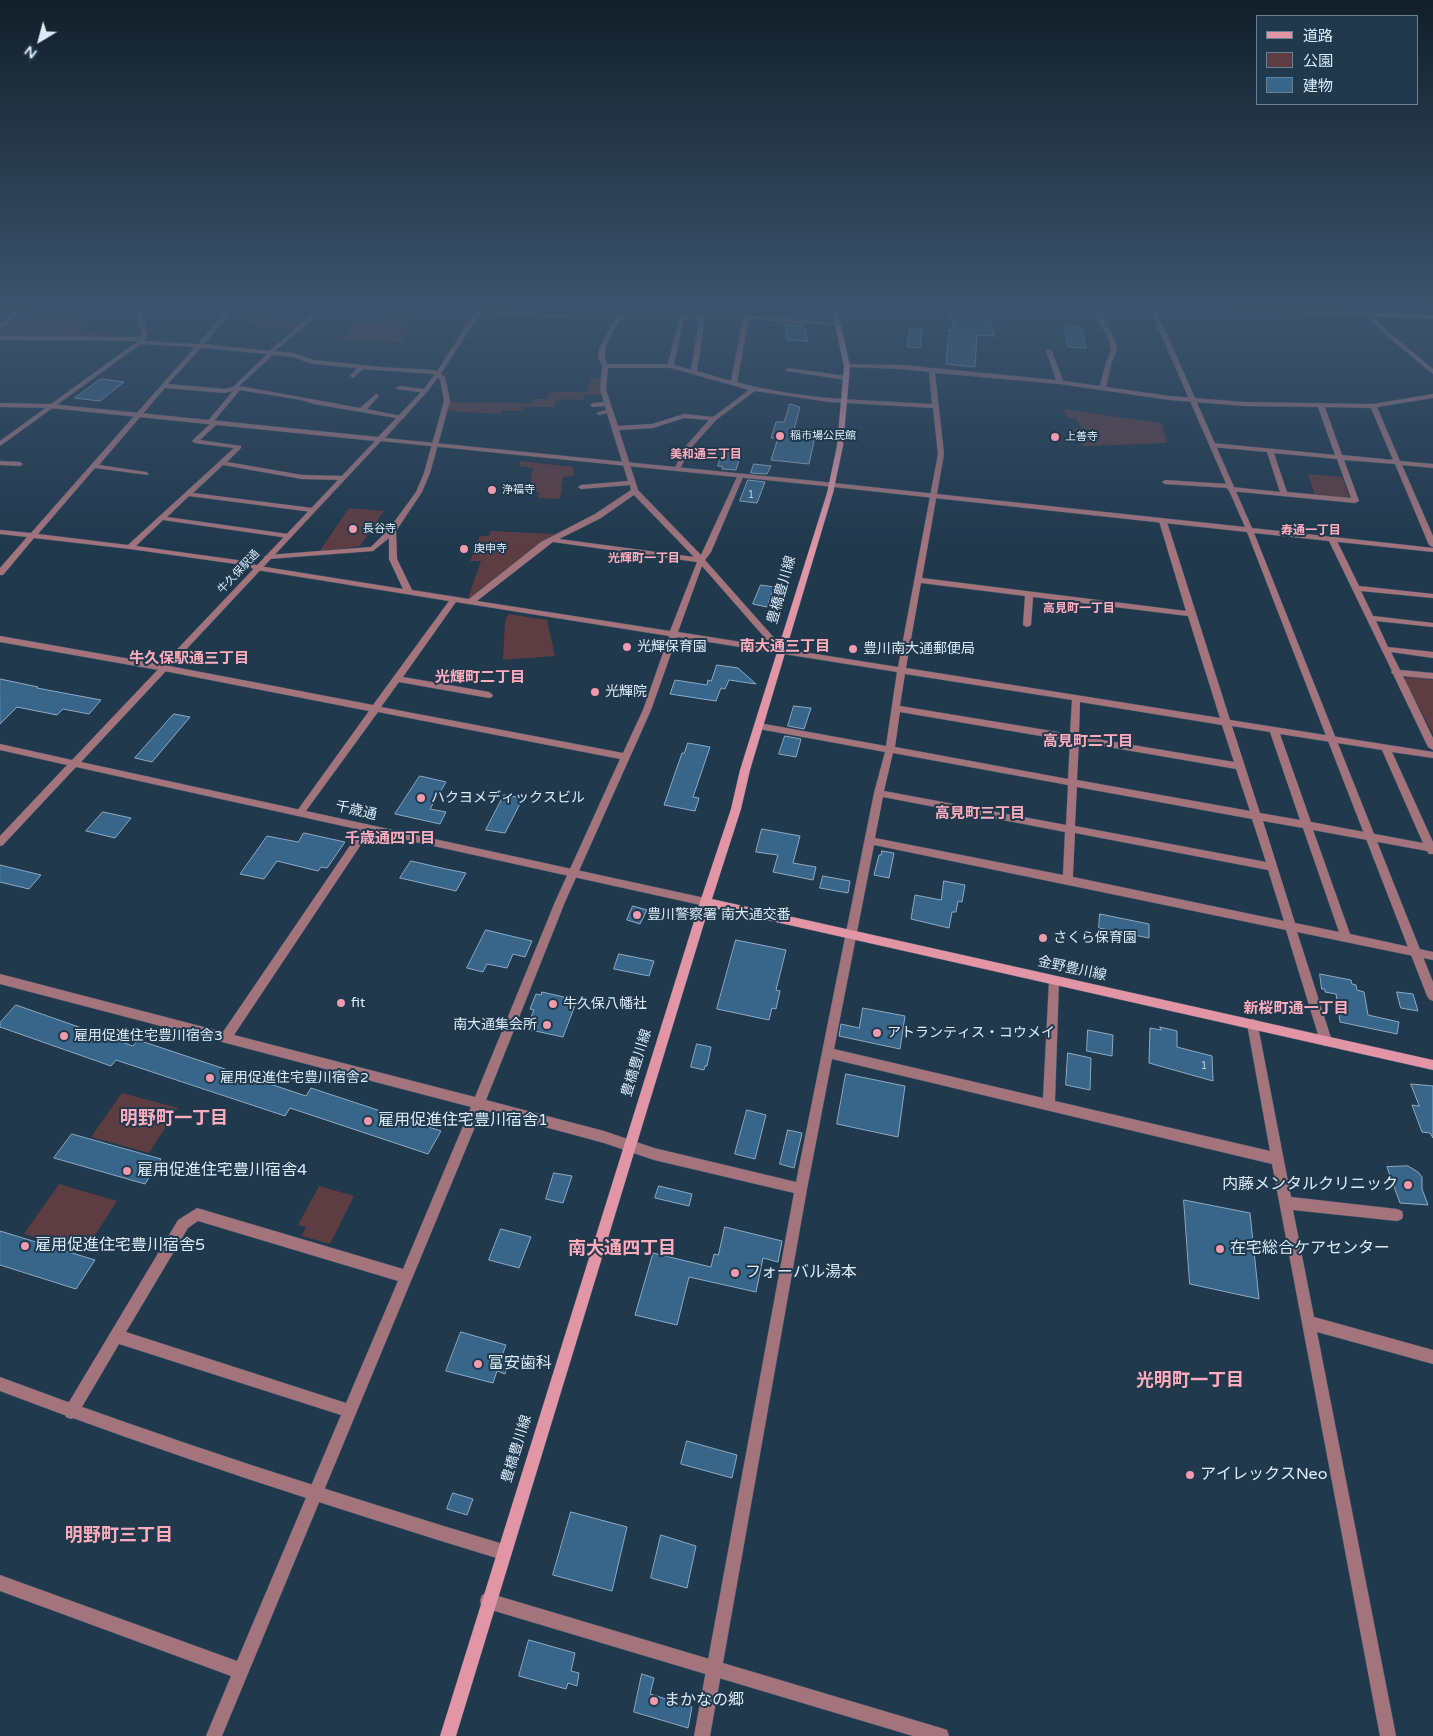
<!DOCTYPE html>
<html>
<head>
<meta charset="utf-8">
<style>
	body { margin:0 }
	#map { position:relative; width:1433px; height:1736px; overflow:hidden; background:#20394d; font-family:"Varela Round","Noto Sans JP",sans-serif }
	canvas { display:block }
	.legend { position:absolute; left:1256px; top:15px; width:162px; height:90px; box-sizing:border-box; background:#20394d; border:1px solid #6b8091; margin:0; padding:6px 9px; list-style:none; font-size:15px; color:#dcebf8 }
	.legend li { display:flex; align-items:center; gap:10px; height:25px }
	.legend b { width:25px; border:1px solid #6b8091 }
	.north { position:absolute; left:15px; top:15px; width:50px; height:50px; -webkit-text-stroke:4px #20394d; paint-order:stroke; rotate:217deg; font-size:14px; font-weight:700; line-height:20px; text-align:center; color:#dcebf8 }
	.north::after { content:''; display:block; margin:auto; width:18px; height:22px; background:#dcebf8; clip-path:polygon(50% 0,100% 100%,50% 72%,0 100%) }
</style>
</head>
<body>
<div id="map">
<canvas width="1433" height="1736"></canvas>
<ul class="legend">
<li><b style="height:6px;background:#e195a5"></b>道路</li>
<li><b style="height:14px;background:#5d3c42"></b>公園</li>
<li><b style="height:14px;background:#38658a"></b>建物</li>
</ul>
<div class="north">N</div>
</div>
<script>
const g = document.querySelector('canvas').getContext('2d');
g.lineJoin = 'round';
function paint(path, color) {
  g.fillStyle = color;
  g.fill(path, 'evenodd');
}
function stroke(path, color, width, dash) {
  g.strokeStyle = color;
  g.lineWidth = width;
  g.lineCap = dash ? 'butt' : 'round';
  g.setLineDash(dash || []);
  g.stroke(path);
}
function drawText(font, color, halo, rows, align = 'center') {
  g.font = font + ' "Varela Round","Noto Sans JP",sans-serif';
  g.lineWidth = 4;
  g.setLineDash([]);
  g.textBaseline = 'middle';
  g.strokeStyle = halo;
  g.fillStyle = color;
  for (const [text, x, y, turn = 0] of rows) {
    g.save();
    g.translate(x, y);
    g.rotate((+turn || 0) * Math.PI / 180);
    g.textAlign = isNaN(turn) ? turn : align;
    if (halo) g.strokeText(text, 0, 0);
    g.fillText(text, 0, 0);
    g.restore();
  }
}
paint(new Path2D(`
	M 395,307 L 399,307 L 392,316 L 412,317 L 401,343 L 342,340 L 357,322 L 374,323 L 382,315 L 388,315 Z
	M 90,317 L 79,332 L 110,331 L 105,337 L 0,337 L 0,329 L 11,319 Z
	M 249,317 L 271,319 L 273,318 L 305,322 L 295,329 L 240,323 Z
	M 590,378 L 601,378 L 601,395 L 585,395 L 584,400 L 556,399 L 555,407 L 522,407 L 521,411 L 502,411 L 501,414 L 448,411 L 449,402 L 533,403 L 534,399 L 548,399 L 549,392 L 587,392 Z
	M 1063,409 L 1161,423 L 1167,443 L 1084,446 L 1072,429 L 1082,428 L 1075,418 L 1068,418 Z
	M 520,461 L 573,467 L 574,476 L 563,477 L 560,499 L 538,498 L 539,492 L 529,492 L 533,468 L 519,466 Z
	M 1308,474 L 1342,477 L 1350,499 L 1315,495 Z
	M 349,508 L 384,511 L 360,546 L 319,552 Z
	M 491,531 L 555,534 L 546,539 L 472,597 L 468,598 L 481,561 L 470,561 L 480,536 L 489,536 Z
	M 509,614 L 547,620 L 555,656 L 503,660 L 505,620 Z
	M 1407,676 L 1433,680 L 1433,734 L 1404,679 Z
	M 122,1093 L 178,1108 L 149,1153 L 91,1137 Z
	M 59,1184 L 117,1201 L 84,1252 L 24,1234 Z
	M 319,1186 L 354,1196 L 330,1244 L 302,1236 L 306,1227 L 298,1225 Z`), '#5d3c42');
const building = new Path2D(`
	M 951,310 L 989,312 L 994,336 L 977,335 L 975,367 L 946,364 L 949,330 L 953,331 Z
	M 785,324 L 804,326 L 808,341 L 788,340 Z
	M 1064,326 L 1081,327 L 1086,348 L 1069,347 Z
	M 910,329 L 922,329 L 920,348 L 907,347 Z
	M 101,379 L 124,382 L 100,401 L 75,398 Z
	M 790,404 L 800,407 L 794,430 L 816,432 L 809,464 L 771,460 L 778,438 L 771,438 L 776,422 L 784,422 Z
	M 724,448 L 742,450 L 736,470 L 722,469 L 723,467 L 718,466 Z
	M 754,464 L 771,466 L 767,474 L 751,473 Z
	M 748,480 L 765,482 L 757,503 L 740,501 Z
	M 761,585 L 774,587 L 767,607 L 753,604 Z
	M 717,665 L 738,668 L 756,684 L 729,680 L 725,689 L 721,688 L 716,701 L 670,694 L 675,680 L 707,685 L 708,680 L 711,681 Z
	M 0,679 L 38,687 L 37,688 L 101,700 L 89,714 L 63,709 L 57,715 L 17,707 L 0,724 Z
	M 794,706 L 811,708 L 804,729 L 788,726 Z
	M 174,714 L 190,717 L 152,762 L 135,758 Z
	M 785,736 L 801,739 L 796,757 L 779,754 Z
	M 688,743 L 710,747 L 693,797 L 699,798 L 695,811 L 664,805 L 682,753 L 684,753 Z
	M 420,776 L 446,782 L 430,809 L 446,812 L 440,824 L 395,814 Z
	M 504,795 L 523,798 L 505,833 L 486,830 Z
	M 103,812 L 131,818 L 115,838 L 86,831 Z
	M 762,829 L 800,836 L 793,863 L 816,867 L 813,880 L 773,872 L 778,855 L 756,852 Z
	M 304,833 L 345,842 L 327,868 L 321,867 L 318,871 L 277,861 L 264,879 L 240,874 L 267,836 L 298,842 Z
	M 882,851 L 894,853 L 889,878 L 874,875 L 879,855 L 881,855 Z
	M 411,861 L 446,869 L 466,873 L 456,891 L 400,878 Z
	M 0,865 L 41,875 L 29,889 L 0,882 Z
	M 823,876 L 850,881 L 848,893 L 820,888 Z
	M 944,881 L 965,885 L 962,902 L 958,901 L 956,912 L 952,912 L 949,928 L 911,919 L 915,895 L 941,900 Z
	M 633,906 L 647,910 L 640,924 L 627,920 Z
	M 1100,914 L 1149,924 L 1149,938 L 1099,928 Z
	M 486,930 L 532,941 L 525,957 L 513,954 L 507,968 L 487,964 L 483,972 L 467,968 Z
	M 736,940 L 786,950 L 776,990 L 780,991 L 776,1009 L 772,1008 L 769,1020 L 717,1009 Z
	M 619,954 L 654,961 L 649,976 L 614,969 Z
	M 1320,974 L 1351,980 L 1352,984 L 1356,985 L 1357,990 L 1364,992 L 1368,1015 L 1399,1022 L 1397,1034 L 1340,1022 L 1336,994 L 1325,992 L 1325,989 L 1322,989 Z
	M 542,992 L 577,1000 L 563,1037 L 526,1029 L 534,1010 L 530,1009 L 536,994 L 541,995 Z
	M 1397,992 L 1413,994 L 1418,1011 L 1401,1008 Z
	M 16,1005 L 133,1046 L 138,1040 L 306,1096 L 311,1088 L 441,1131 L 428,1154 L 290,1108 L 285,1116 L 116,1060 L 111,1066 L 0,1027 L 0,1023 Z
	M 863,1008 L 905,1016 L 900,1049 L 839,1036 L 841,1024 L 859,1028 Z
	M 1160,1027 L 1177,1031 L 1177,1047 L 1212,1056 L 1213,1081 L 1149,1063 L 1150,1028 L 1161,1030 Z
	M 1088,1030 L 1113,1035 L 1112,1056 L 1087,1051 Z
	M 697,1044 L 711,1047 L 707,1066 L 705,1066 L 704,1070 L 691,1067 Z
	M 1068,1053 L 1091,1058 L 1090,1090 L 1066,1085 Z
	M 846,1074 L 905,1086 L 898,1137 L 837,1124 Z
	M 1411,1084 L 1433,1086 L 1433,1138 L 1430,1133 L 1422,1132 L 1412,1105 L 1419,1106 Z
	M 747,1110 L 766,1115 L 755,1159 L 735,1154 Z
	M 788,1130 L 802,1133 L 794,1168 L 780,1164 Z
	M 72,1134 L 161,1159 L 145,1184 L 54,1158 Z
	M 1408,1166 L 1418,1172 L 1422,1177 L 1422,1189 L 1428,1205 L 1400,1203 L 1387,1167 Z
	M 554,1173 L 572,1176 L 563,1203 L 546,1199 Z
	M 659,1186 L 692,1194 L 689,1206 L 655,1198 Z
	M 1184,1200 L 1250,1213 L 1259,1299 L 1190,1284 Z
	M 725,1227 L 782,1241 L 778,1262 L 763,1258 L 756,1292 L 689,1277 L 677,1325 L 635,1315 L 653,1253 L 711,1267 L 714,1254 L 718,1255 Z
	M 501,1229 L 531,1237 L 519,1268 L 489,1260 Z
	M 0,1231 L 95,1260 L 76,1289 L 0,1265 Z
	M 461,1332 L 506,1345 L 502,1356 L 511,1357 L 505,1374 L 497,1371 L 493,1383 L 446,1371 Z
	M 687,1441 L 737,1455 L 732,1478 L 681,1464 Z
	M 453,1493 L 473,1499 L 467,1515 L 447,1509 Z
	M 571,1512 L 627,1527 L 612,1591 L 553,1575 Z
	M 661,1535 L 696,1546 L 687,1588 L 651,1578 Z
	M 529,1640 L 575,1653 L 571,1671 L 579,1673 L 577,1686 L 568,1683 L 566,1689 L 519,1676 Z
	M 642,1674 L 654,1678 L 650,1694 L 692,1707 L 688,1728 L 634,1712 Z`);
paint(building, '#38658a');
stroke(building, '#8eaac3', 1);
const minor = new Path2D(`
	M 0,307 L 30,307 L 0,329 L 0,324 L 15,311 L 0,311 Z
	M 133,307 L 139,307 L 148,334 L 144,341 L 198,344 L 230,307 L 236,307 L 204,344 L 269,351 L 321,307 L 328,307 L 275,351 L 293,353 L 314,360 L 381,367 L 434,370 L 445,377 L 450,401 L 430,473 L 422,492 L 396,531 L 397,559 L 412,590 L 469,599 L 541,542 L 595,514 L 631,490 L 630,485 L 581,489 L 578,487 L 581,485 L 628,481 L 607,413 L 599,415 L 596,413 L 606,410 L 605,406 L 593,407 L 590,405 L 593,403 L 604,402 L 600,390 L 602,366 L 598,357 L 599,349 L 615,319 L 573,319 L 477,312 L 476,311 L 479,309 L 573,315 L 743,315 L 840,323 L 840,325 L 838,326 L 749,319 L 737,382 C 800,400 867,400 932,404 L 929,372 L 902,369 L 845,367 L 844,366 L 847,364 L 902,365 L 1056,380 L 1046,351 L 1049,349 L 1052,351 L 1063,381 L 1100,386 L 1106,362 L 1111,350 L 1109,340 L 1091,307 L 1097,307 L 1115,340 L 1117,350 L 1112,362 L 1106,387 L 1169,396 L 1244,402 L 1373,404 L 1433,394 L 1433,398 L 1377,407 L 1400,461 L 1433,464 L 1433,468 L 1402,465 L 1433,536 L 1433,547 L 1429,545 L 1395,464 L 1344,460 L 1359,501 L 1355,503 L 1230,491 L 1228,490 L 1227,488 L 1165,484 L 1162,482 L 1165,480 L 1229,484 L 1231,485 L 1232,487 L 1280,492 L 1267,452 L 1212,447 L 1209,445 L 1212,443 L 1335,455 L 1318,407 L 1244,406 L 1169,400 L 1060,384 L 935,373 L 944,454 L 922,578 L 1186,611 L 1159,521 L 1166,519 L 1230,720 L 1433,752 L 1433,758 L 1392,752 L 1433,842 L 1433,854 L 1429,854 L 1427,851 L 1313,830 L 1350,934 L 1433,952 L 1433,960 L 1297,932 L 1332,1041 L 1330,1045 L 1326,1046 L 1322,1045 L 1320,1041 L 1286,930 L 874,845 L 834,1049 L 1043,1098 L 1049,981 L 1050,978 L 1054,976 L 1058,978 L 1059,981 L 1055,1101 L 1270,1151 L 1247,1024 L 1249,1021 L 1253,1019 L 1257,1021 L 1291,1197 L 1397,1209 L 1402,1211 L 1403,1215 L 1402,1219 L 1397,1221 L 1293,1210 L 1314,1317 L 1433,1350 L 1433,1364 L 1317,1332 L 1396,1736 L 1380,1736 L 1272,1164 L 832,1059 L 807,1189 L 710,1736 L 694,1736 L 794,1193 L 654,1160 L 604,1143 L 482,1110 L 222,1736 L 206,1736 L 231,1676 L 0,1591 L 0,1575 L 237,1661 L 341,1415 L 119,1344 L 76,1417 L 71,1419 L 66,1417 L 64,1412 L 66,1407 L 178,1220 L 197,1208 L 403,1269 L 471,1107 L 0,984 L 0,974 L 223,1032 L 364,825 L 367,824 L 372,828 L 234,1035 L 475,1097 L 555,902 L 620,759 L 378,712 L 303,815 L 297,815 L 295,813 L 297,811 L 369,711 L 164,671 L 0,642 L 0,636 L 164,665 L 373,705 L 449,601 L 257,570 L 243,565 L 130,549 L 34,538 L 3,575 L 0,575 L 0,568 L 27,537 L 0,534 L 0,530 L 31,533 L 195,347 L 141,344 L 0,446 L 0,441 L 138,341 L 0,340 L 0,336 L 140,337 L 142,334 ZM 620,319 L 679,319 L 668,364 L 607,364 C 600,348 613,333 620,319 ZM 684,319 L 699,319 L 691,370 L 674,365 ZM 705,319 L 743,319 L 731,381 L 697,371 ZM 201,348 L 204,348 L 267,354 L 233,387 L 224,389 L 168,384 ZM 273,355 L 292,357 L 313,364 L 357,368 L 350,376 L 353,378 L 363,369 L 433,374 L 440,379 L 444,401 L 424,473 L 416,492 L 389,529 L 371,547 L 268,555 L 264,557 L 268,559 L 373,551 L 389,538 L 389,559 L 403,589 L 259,566 L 244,561 L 136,546 L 163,520 L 288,538 L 292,536 L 288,534 L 167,517 L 189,496 L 312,512 L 316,510 L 312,508 L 193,493 L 223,465 L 302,479 L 343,480 L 346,478 L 343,476 L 302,475 L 227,462 L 241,448 L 241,446 L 200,440 L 217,424 L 217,422 L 214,421 L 240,390 L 301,400 L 314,404 L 402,419 L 405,417 L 367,409 L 379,396 L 376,394 L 360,408 C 320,401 280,393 239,386 ZM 608,368 L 671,368 L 749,390 L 713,417 L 684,414 L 652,424 L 618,426 L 606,390 ZM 165,388 L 224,393 L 233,391 L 207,422 L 210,424 L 192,441 L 195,443 L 234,448 L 128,545 L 38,534 L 95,468 L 148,475 L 148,473 L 146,472 L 99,465 ZM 755,391 L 829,402 L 933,408 L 938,454 L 898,667 L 784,649 L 705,560 L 711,552 L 743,477 L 742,476 L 737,477 L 701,555 L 638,490 L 619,430 L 653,428 L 684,418 L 709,420 L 685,447 L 674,470 L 679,471 L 690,449 L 716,420 ZM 1325,407 L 1371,408 L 1393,460 L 1342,455 ZM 1274,453 L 1337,459 L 1351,498 L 1287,492 ZM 634,495 L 694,557 L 559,539 L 601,518 ZM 553,542 L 697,562 L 670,631 L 477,601 ZM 702,566 L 773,647 L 678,632 ZM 921,583 L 1025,596 L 1023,625 L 1027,627 L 1031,625 L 1033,597 L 1188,616 L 1220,718 L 906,668 ZM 456,602 L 669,636 L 643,710 L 623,753 L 381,707 L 399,682 L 489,698 L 492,697 L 493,695 L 489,692 L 403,677 ZM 677,637 L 897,672 L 886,746 L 759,723 L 755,726 L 759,729 L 885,752 L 874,793 L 796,1182 L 654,1148 L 604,1131 L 486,1100 L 565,902 L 651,710 ZM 905,674 L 1072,700 L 1070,734 L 900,706 ZM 1080,702 L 1222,725 L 1234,762 L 1079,736 ZM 900,712 L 1070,741 L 1068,779 L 895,747 ZM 1232,726 L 1270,732 L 1300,820 L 1260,813 ZM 1280,734 L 1382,750 L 1423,843 L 1311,822 ZM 1079,742 L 1236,769 L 1250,811 L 1077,780 ZM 893,753 L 1068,785 L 1066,825 L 884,791 ZM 1077,787 L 1252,819 L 1266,862 L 1075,826 ZM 883,797 L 1065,832 L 1063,875 L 875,838 ZM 1263,821 L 1303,828 L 1339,932 L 1295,923 ZM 1075,833 L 1268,870 L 1284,921 L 1073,877 ZM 198,1221 L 398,1281 L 346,1403 L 126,1332 L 188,1228 Z
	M 1406,307 L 1412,307 L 1420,317 L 1419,318 L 1415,318 Z
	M 1368,314 L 1372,314 L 1385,329 L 1433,369 L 1433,374 L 1381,331 L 1368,316 Z
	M 788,368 L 846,376 L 849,378 L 846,380 L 786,371 L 786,369 Z
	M 399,386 L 425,389 L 428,391 L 425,393 L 397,389 L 396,388 Z
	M 0,461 L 20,462 L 23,464 L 20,466 L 0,465 Z
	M 1329,537 L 1335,537 L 1336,539 L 1359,586 L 1433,594 L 1433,598 L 1361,591 L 1373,616 L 1433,623 L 1433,627 L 1376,621 L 1388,647 L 1433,652 L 1433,658 L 1391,652 L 1400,670 L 1433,673 L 1433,679 L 1403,676 L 1433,738 L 1433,750 L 1428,747 L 1393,674 L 1391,672 L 1392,671 L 1328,539 Z`);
const tertiary = new Path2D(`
	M 478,307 L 484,307 L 440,375 L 427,392 L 385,438 L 815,481 L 1245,527 L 1149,307 L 1155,307 L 1252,528 L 1433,548 L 1433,552 L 1254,533 L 1433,982 L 1433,1001 L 1429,999 L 1427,996 L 1247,532 L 815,485 L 381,441 L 81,762 L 705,898 L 709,899 L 710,902 L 709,905 L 705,906 L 76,767 L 3,845 L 0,846 L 0,836 L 67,765 L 0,750 L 0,744 L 72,760 L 375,441 L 50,408 L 0,407 L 0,403 L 50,404 L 378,437 L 423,390 L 436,373 Z
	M 0,1377 C 166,1439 334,1493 503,1544 L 508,1547 L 511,1552 L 508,1557 L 503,1560 C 334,1508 166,1454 0,1391 Z
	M 488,1593 L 941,1728 L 947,1730 L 949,1736 L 913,1736 L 488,1609 L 482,1607 L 480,1601 L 482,1595 Z`);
const secondary = new Path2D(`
	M 831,307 L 837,307 L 850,366 L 843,446 L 833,493 L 750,770 L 741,809 L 712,899 L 1433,1060 L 1433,1070 L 709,907 L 456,1736 L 440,1736 L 700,902 L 731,809 L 740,770 L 827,493 L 837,446 L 844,366 Z
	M 1195,307 L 1243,307 L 1433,315 L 1433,319 L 1198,309 Z`);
stroke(minor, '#3e5568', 1);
stroke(tertiary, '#3e5568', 1);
stroke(secondary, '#3e5568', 1);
paint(minor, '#a4747d');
paint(tertiary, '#a4747d');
paint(secondary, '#e195a5');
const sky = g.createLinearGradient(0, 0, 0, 550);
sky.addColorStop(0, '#121f2a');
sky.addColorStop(0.56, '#3c546d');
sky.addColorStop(1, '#3c546d00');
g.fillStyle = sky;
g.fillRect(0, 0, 1433, 550);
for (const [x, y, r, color] of [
	[780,436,5,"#f29aad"],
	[1055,437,5,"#f29aad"],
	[492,490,5,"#f29aad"],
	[353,529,5,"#f29aad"],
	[464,549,5,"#f29aad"],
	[627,647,5,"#f29aad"],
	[853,649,5,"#f29aad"],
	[595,692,5,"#f29aad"],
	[421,798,5,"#f29aad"],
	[637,915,5,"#f29aad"],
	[1043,938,5,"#f29aad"],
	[341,1003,5,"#f29aad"],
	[553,1004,5,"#f29aad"],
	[547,1025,5,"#f29aad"],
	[877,1033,5,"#f29aad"],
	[64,1036,5,"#f29aad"],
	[210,1078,5,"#f29aad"],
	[368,1121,5,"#f29aad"],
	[127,1171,5,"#f29aad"],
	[1408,1185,5,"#f29aad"],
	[25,1246,5,"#f29aad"],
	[1220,1249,5,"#f29aad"],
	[735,1273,5,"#f29aad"],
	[478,1364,5,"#f29aad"],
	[1190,1475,5,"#f29aad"],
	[654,1701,5,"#f29aad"]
]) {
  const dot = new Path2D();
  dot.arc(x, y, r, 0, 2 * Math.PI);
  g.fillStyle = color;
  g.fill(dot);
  stroke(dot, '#20394d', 2);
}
drawText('11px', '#dcebf8', '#20394d', [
	["稲市場公民館",790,436],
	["上善寺",1065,437],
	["浄福寺",502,490],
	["長谷寺",363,529],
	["庚申寺",474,549]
], 'left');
drawText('11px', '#b3cadc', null, [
	["1",751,495],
	["1",1204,1066]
]);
drawText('11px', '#dcebf8', '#20394d', [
	["牛久保駅通",239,572,-47]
]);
drawText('bold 12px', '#feabbc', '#20394d', [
	["美和通三丁目",706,455],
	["寿通一丁目",1311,531],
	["光輝町一丁目",644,559],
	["高見町一丁目",1079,609]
]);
drawText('14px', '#dcebf8', '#20394d', [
	["豊橋豊川線",782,590,-74],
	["千歳通",356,811,13],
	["金野豊川線",1072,969,12],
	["豊橋豊川線",637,1063,-73],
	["豊橋豊川線",517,1449,-73]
]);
drawText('14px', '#dcebf8', '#20394d', [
	["光輝保育園",637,647],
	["豊川南大通郵便局",863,649],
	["光輝院",605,692],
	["ハクヨメディックスビル",431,798],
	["豊川警察署 南大通交番",647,915],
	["さくら保育園",1053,938],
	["fit",351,1003],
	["牛久保八幡社",563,1004],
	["南大通集会所",537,1025,"right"],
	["アトランティス・コウメイ",887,1033],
	["雇用促進住宅豊川宿舎3",74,1036],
	["雇用促進住宅豊川宿舎2",220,1078]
], 'left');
drawText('bold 15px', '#feabbc', '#20394d', [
	["南大通三丁目",785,647],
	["牛久保駅通三丁目",189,659],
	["光輝町二丁目",480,678],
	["高見町二丁目",1088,742],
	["高見町三丁目",980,814],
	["千歳通四丁目",390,839],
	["新桜町通一丁目",1296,1009]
]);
drawText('16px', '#dcebf8', '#20394d', [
	["雇用促進住宅豊川宿舎1",378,1121],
	["雇用促進住宅豊川宿舎4",137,1171],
	["内藤メンタルクリニック",1398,1185,"right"],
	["雇用促進住宅豊川宿舎5",35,1246],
	["在宅総合ケアセンター",1230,1249],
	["フォーバル湯本",745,1273],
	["富安歯科",488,1364],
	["アイレックスNeo",1200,1475],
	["まかなの郷",664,1701]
], 'left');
drawText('bold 18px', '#feabbc', '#20394d', [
	["明野町一丁目",174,1119],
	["南大通四丁目",622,1249],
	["光明町一丁目",1190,1381],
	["明野町三丁目",119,1536]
]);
</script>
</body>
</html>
